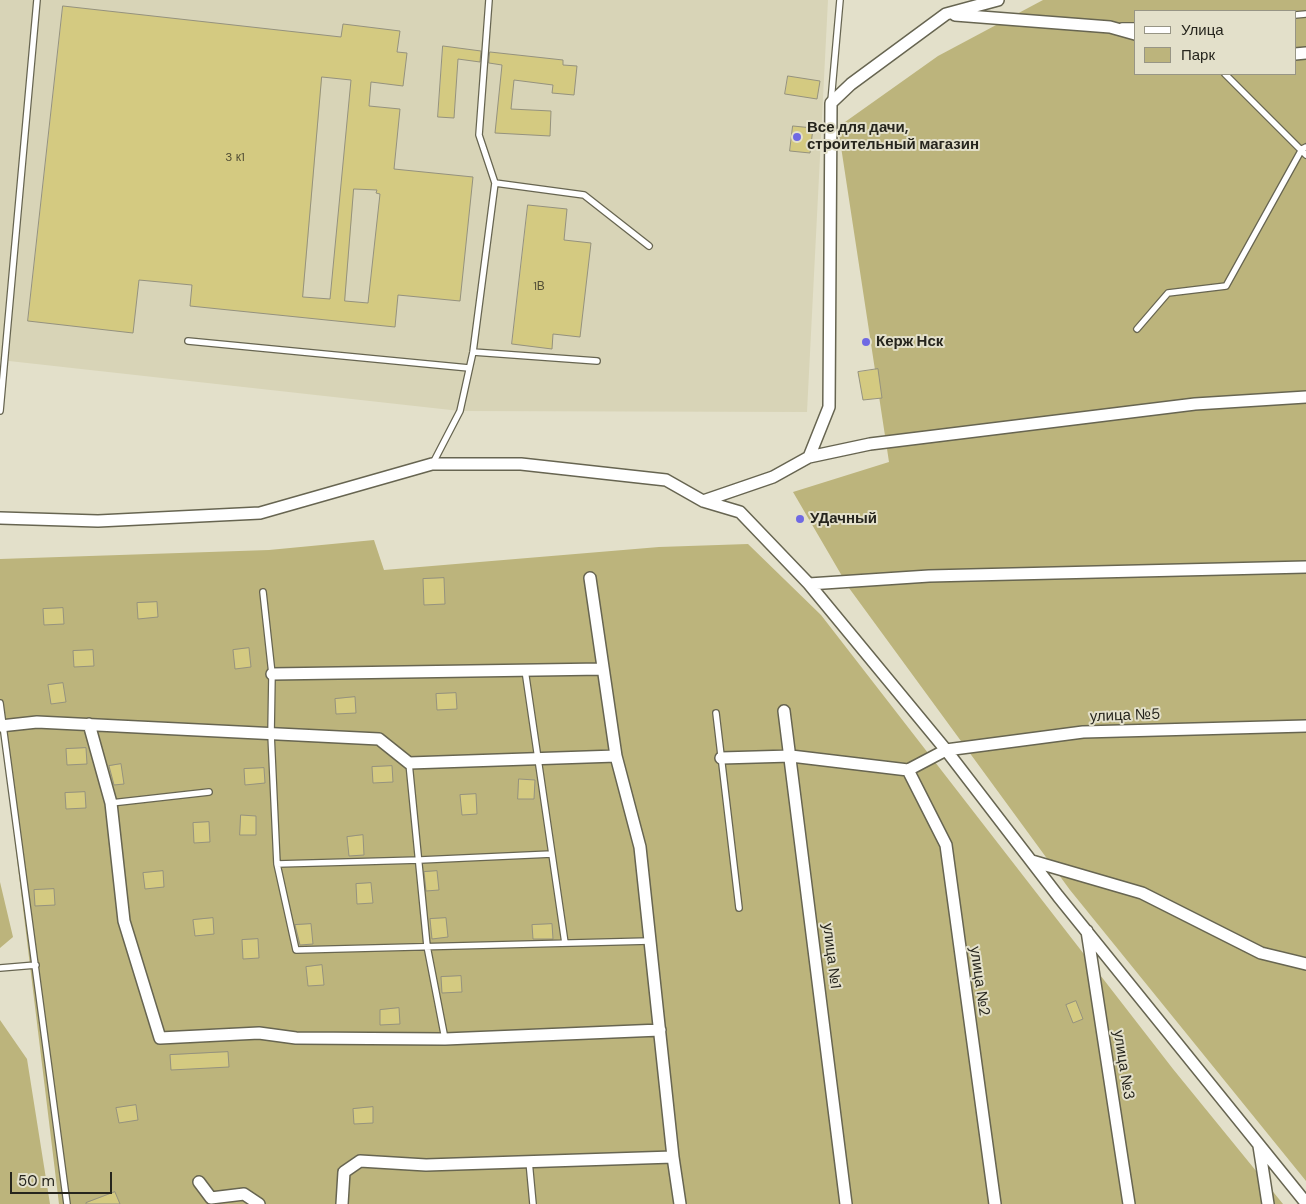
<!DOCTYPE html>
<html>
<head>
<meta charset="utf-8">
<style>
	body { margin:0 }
	#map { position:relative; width:1306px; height:1204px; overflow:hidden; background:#e3e0ca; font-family:"DM Sans",sans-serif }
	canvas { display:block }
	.legend { position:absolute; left:1134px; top:10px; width:162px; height:65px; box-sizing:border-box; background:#e3e0ca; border:1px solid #979585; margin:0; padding:6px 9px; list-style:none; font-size:15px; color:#26251d }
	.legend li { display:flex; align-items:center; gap:10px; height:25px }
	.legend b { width:25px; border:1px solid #979585 }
	.scale { position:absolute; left:10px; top:1172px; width:102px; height:22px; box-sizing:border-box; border:2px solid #26251d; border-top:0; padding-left:6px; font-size:15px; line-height:18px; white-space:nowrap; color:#26251d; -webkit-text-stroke:4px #e3e0ca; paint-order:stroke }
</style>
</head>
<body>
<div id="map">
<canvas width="1306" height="1204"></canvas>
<ul class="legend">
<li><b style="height:6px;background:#fff"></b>Улица</li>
<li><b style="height:14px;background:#bcb47c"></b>Парк</li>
</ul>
<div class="scale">50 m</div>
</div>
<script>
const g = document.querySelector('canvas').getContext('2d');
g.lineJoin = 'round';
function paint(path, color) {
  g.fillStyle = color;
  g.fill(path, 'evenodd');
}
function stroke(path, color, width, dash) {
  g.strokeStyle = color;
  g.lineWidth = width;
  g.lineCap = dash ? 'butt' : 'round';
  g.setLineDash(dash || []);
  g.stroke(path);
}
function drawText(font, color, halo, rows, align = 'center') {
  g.font = font + ' "DM Sans",sans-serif';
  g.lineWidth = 4;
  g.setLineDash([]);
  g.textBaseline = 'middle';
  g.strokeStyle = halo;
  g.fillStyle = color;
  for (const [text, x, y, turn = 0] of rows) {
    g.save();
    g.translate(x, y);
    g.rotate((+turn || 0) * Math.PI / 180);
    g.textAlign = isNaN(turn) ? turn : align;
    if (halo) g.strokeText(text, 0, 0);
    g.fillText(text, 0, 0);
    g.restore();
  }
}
paint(new Path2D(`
	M 0,0 L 828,0 L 807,412 L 460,411 L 0,360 Z`), '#d8d4b7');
paint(new Path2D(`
	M 1043,0 L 1306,0 L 1306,1181 L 1070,890 L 849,588 L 793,492 L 889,462 L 838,127 L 938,56 ZM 1135,11 L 1295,11 L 1295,74 L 1135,74 Z
	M 374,540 L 384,570 L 659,547 L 748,544 L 821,615 L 1173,1069 L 1283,1204 L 59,1204 L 0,719 L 0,559 L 269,550 Z
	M 0,882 L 13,937 L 0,948 Z
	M 0,1020 L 27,1059 L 50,1204 L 0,1204 Z`), '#bcb47c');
const building = new Path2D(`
	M 63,6 L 341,37 L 343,24 L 400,31 L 397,52 L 407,53 L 403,86 L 371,82 L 369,106 L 400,109 L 394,169 L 473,177 L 460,301 L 398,295 L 395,327 L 190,306 L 192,285 L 139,280 L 133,333 L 28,321 ZM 322,77 L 351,80 L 330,299 L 303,297 ZM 354,189 L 377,190 L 376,193 L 380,194 L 368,303 L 345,301 Z
	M 443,46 L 481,51 L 480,62 L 458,59 L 454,118 L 438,117 Z
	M 490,52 L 563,60 L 563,65 L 577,66 L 574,95 L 552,93 L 553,85 L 514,80 L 511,109 L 551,111 L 550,136 L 495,133 L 502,65 L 489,63 Z
	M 788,76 L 820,81 L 817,99 L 785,94 Z
	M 793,126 L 813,128 L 810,153 L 790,151 Z
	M 528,205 L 567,209 L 564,240 L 591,243 L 580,337 L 553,334 L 552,349 L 512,344 Z
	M 878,369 L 882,398 L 863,400 L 858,372 Z
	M 444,578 L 445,604 L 424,605 L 423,579 Z
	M 157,602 L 158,617 L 138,619 L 137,603 Z
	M 63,608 L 64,624 L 44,625 L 43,609 Z
	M 249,648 L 251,667 L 235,669 L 233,650 Z
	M 93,650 L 94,666 L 74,667 L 73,651 Z
	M 63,683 L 66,702 L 51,704 L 48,685 Z
	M 456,693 L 457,709 L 437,710 L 436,694 Z
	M 355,697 L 356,713 L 336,714 L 335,699 Z
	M 86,748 L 87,764 L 67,765 L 66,749 Z
	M 121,764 L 124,784 L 114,785 L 109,766 Z
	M 392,766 L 393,782 L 373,783 L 372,767 Z
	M 264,768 L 265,783 L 245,785 L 244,769 Z
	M 519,779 L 535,780 L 534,799 L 518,799 Z
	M 85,792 L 86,808 L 66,809 L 65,793 Z
	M 476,794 L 477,814 L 462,815 L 460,795 Z
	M 241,815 L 256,816 L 256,835 L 240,835 Z
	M 209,822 L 210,842 L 194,843 L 193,823 Z
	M 363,835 L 364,855 L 349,856 L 347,837 Z
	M 163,871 L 164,887 L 145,889 L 143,873 Z
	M 437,871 L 439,890 L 426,891 L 424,872 Z
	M 371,883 L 373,903 L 357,904 L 356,884 Z
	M 54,889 L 55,905 L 35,906 L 34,890 Z
	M 213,918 L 214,934 L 195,936 L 193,920 Z
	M 446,918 L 448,937 L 432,939 L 430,919 Z
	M 311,924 L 313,944 L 300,945 L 295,925 Z
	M 552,924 L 553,939 L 533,939 L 532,925 Z
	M 258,939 L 259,958 L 243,959 L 242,940 Z
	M 322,965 L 324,985 L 308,986 L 306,967 Z
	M 461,976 L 462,992 L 442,993 L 441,977 Z
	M 1076,1001 L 1083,1019 L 1073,1023 L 1066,1005 Z
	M 399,1008 L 400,1024 L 380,1025 L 380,1010 Z
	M 228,1052 L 229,1067 L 171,1070 L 170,1055 Z
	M 136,1105 L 138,1120 L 119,1123 L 116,1108 Z
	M 373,1107 L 373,1123 L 354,1124 L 353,1109 Z
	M 115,1192 L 120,1204 L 86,1204 L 86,1203 Z`);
paint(building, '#d4ca81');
stroke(building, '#95927e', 1);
const service = new Path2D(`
	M 1295,15 L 1306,14
	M 1122,26 L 1135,26
	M 1225,74 L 1306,155
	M 831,101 L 840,0
	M 495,183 L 584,195 L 649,246
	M 1137,329 L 1168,293 L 1226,286 L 1302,149 L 1306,147
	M 188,341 L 469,368
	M 473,352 L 597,361
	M 0,411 L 37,0
	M 433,463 L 460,411 L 473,352 L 495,183 L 479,135 L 489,0
	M 263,592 L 272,674 L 271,734 L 277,864 L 296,950 L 650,941
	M 525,670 L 565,943
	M 0,703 L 67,1204
	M 716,713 L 739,908
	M 409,763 L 427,946 L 445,1039
	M 111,803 L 209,792
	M 277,864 L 420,860 L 552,854
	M 0,968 L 36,965
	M 529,1161 L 533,1204`);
const minor = new Path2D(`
	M 955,15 L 1110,27 L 1135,34
	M 1295,54 L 1306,53
	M 809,457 L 870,444 L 1195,404 L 1306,397
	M 703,501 L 773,477 L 809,457 L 829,407 L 831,103 L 851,84 L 946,14 L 998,0
	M 0,518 L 98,521 L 260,513 L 432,464 L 521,464 L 666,480 L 703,501 L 740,512 L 809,584 L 946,750 L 1058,896 L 1306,1203
	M 590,578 L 616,756 L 640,847 L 673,1157 L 680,1204
	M 809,584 L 929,576 L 1306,567
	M 272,674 L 603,669
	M 784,711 L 846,1204
	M 89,724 L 111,803 L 124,921 L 160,1038 L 259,1033 L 296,1038 L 445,1039 L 660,1030
	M 0,726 L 37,722 L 379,739 L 409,763 L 616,756
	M 721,758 L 791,756 L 908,770 L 946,750 L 1083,732 L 1306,726
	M 908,770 L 946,845 L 995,1204
	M 1032,861 L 1142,893 L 1261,953 L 1306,964
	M 1087,931 L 1129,1204
	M 1259,1146 L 1268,1204
	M 199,1182 L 211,1198 L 244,1194 L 259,1204
	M 342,1204 L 344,1172 L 360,1161 L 426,1165 L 673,1157`);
stroke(service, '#676551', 8);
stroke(minor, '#676551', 14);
stroke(service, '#fff', 5.5);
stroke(minor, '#fff', 11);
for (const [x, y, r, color] of [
	[797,137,5,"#6f69e3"],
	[866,342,5,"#6f69e3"],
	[800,519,5,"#6f69e3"]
]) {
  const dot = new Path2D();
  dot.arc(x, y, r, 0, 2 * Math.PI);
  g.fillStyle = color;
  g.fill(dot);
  stroke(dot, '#e3e0ca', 2);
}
drawText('12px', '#524e36', null, [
	["3 к1",235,158],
	["1В",539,287]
]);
drawText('bold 15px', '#26251d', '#e3e0ca', [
	["Все для дачи,",807,128],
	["строительный магазин",807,145],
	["Керж Нск",876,342],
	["УДачный",810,519]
], 'left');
drawText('15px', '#26251d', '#e3e0ca', [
	["улица №5",1125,716,-2],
	["улица №1",831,956,83],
	["улица №2",979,981,82],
	["улица №3",1123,1065,81]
]);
</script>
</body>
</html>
